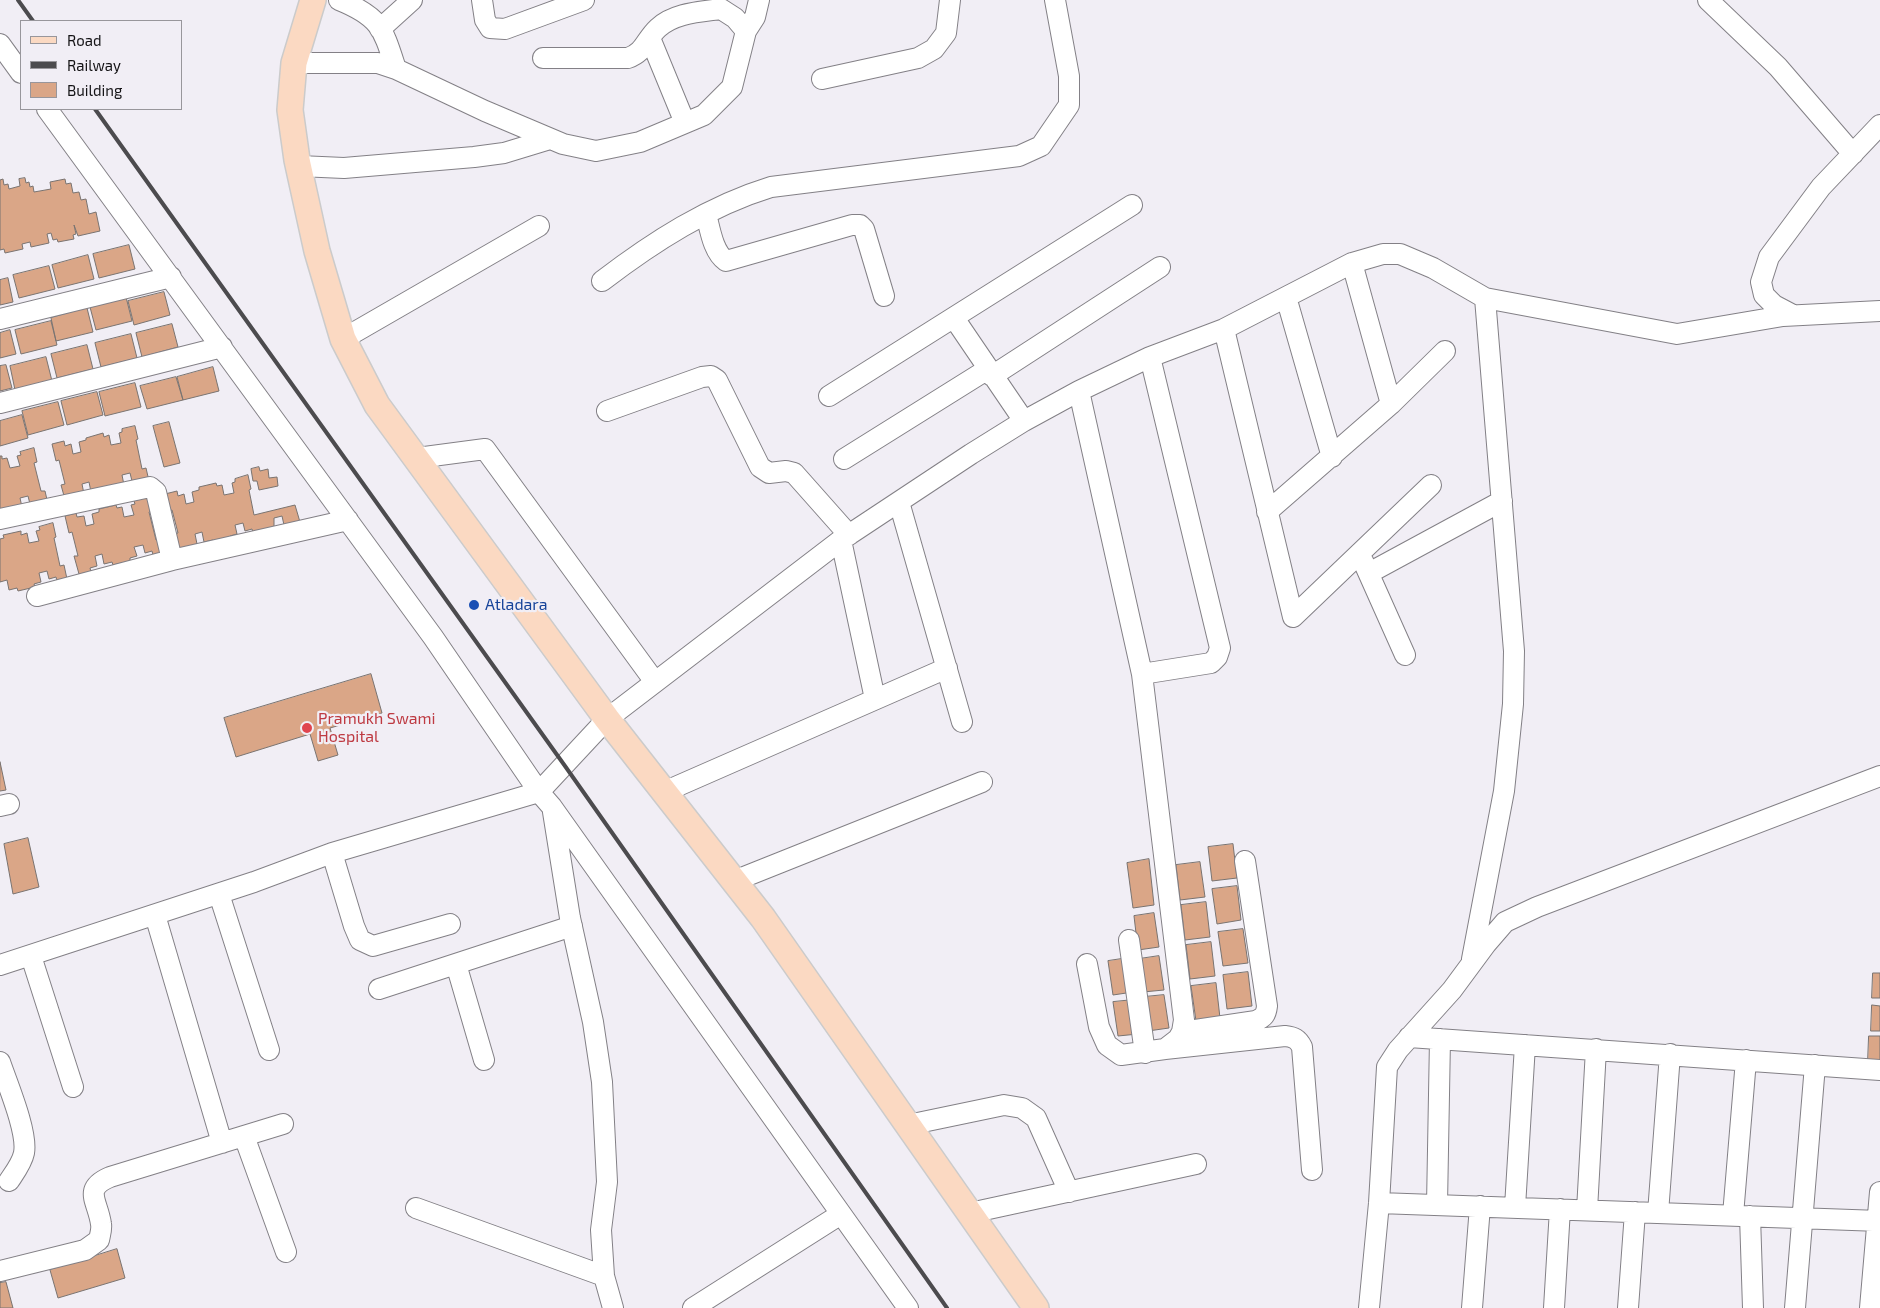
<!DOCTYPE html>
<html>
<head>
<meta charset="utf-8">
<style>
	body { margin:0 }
	#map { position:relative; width:1880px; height:1308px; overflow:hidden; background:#f1eef5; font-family:"Exo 2",sans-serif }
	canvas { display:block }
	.legend { position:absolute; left:20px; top:20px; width:162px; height:90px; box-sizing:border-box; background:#f1eef5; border:1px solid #98969b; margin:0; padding:6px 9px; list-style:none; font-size:15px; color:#131214 }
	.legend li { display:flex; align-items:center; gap:10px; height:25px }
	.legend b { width:25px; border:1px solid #98969b }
</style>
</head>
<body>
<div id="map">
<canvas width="1880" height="1308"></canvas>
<ul class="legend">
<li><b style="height:6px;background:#fbd9c2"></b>Road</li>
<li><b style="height:6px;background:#4c4b4e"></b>Railway</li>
<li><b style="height:14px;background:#daa687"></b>Building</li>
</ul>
</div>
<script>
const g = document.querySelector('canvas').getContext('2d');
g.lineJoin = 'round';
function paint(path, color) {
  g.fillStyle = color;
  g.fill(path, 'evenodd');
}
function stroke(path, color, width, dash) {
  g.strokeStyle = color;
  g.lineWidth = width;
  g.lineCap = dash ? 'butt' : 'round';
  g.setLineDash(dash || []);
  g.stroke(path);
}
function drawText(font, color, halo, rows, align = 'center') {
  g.font = font + ' "Exo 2",sans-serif';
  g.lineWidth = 4.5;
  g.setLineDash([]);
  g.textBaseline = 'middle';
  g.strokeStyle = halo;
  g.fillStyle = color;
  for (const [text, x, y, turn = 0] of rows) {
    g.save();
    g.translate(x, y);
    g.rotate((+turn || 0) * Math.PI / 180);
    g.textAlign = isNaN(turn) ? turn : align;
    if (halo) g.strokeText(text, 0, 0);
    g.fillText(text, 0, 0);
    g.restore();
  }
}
const building = new Path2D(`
	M 25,178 L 26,183 L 29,182 L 30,187 L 33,186 L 34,192 L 51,189 L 50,182 L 65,179 L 66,184 L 71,183 L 73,193 L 79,192 L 81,200 L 86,199 L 89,214 L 96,212 L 100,231 L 78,236 L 74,225 L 76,234 L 73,235 L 74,239 L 58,242 L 57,239 L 53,240 L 51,233 L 47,234 L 49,243 L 31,247 L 30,242 L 22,244 L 23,249 L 5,253 L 4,249 L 0,250 L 0,180 L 3,179 L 4,185 L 8,184 L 9,189 L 20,186 L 19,179 Z
	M 129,245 L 135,269 L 99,278 L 93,254 Z
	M 88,255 L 94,279 L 58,288 L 52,265 Z
	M 49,266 L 55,289 L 19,298 L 13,275 Z
	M 8,278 L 13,302 L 0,305 L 0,280 Z
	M 164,292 L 170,315 L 134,325 L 128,301 Z
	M 126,297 L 132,321 L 96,330 L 90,307 Z
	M 87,308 L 93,332 L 56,341 L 51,318 Z
	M 51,321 L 57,345 L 21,354 L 15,330 Z
	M 172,324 L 178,347 L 142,357 L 136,333 Z
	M 10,330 L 16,354 L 0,358 L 0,333 Z
	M 131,334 L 137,358 L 101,367 L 95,343 Z
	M 87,345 L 93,369 L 57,378 L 51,354 Z
	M 46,357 L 52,381 L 15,390 L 10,366 Z
	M 6,365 L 12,388 L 0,391 L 0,366 Z
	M 213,367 L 219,391 L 183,400 L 177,377 Z
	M 176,377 L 183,400 L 147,409 L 140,386 Z
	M 135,383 L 141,407 L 105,416 L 99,392 Z
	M 97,392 L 103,415 L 67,425 L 61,401 Z
	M 58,402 L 64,425 L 28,435 L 22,411 Z
	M 22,415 L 28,438 L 0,446 L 0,421 Z
	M 169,422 L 180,463 L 164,467 L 153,426 Z
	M 135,426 L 138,439 L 136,440 L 142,469 L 146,468 L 149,481 L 132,481 L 130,473 L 122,475 L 124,485 L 91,492 L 89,482 L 82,484 L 84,494 L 66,503 L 61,485 L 65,484 L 59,460 L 56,461 L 52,444 L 64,441 L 65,446 L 71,444 L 73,454 L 81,452 L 79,442 L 86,440 L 86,438 L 103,433 L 104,437 L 109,435 L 111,445 L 121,443 L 119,433 L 122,432 L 122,429 Z
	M 34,448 L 37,462 L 34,463 L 41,491 L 45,491 L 48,504 L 30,504 L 28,496 L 20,498 L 22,507 L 0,516 L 0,456 L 2,456 L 2,459 L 7,458 L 10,468 L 20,466 L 17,456 L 21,455 L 20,452 Z
	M 259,467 L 260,471 L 268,469 L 269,478 L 277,477 L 278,486 L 259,490 L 257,481 L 253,481 L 251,469 Z
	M 248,475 L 251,489 L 249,490 L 254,515 L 295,505 L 300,522 L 284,525 L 282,516 L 274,518 L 274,527 L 253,533 L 252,529 L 245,531 L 243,523 L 235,525 L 237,534 L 230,536 L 230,539 L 213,543 L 213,540 L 204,542 L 202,532 L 195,534 L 197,544 L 190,546 L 191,550 L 179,553 L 174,534 L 178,533 L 172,510 L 169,511 L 165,494 L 177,491 L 178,496 L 184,494 L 186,504 L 194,502 L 192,492 L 199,490 L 199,487 L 216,483 L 217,486 L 222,485 L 224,495 L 234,493 L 232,483 L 235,482 L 235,479 Z
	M 148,497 L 151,511 L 149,512 L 156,540 L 159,540 L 162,553 L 153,555 L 152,551 L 145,553 L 143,545 L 134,547 L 137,556 L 130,558 L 130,561 L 113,565 L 112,562 L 104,564 L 102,554 L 95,556 L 97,566 L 90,568 L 91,572 L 79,574 L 74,556 L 78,556 L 72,532 L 69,533 L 65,516 L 76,513 L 77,517 L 84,516 L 86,526 L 94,524 L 92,514 L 99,512 L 99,509 L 116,505 L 117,508 L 122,507 L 124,517 L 134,515 L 131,505 L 135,504 L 134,501 Z
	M 53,523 L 56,537 L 54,538 L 60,566 L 64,565 L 67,579 L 57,581 L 56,577 L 49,579 L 47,571 L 39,573 L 41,582 L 34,584 L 35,587 L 18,591 L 17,588 L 9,590 L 7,580 L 0,582 L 0,539 L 4,538 L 3,535 L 21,531 L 21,535 L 27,533 L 29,543 L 39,541 L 36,531 L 40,530 L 39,527 Z
	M 371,674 L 382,713 L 330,728 L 338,755 L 318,761 L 310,734 L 236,757 L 224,718 Z
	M 0,762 L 6,790 L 0,791 Z
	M 28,838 L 39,887 L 13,894 L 4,844 Z
	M 1233,844 L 1237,878 L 1212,881 L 1208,847 Z
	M 1149,859 L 1154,905 L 1133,908 L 1127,863 Z
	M 1200,862 L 1205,897 L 1180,900 L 1176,865 Z
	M 1237,886 L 1241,920 L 1217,924 L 1212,889 Z
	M 1206,902 L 1210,937 L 1185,940 L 1181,905 Z
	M 1154,913 L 1159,947 L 1138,950 L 1134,916 Z
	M 1243,929 L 1248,963 L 1223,966 L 1218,932 Z
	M 1211,942 L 1215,976 L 1190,979 L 1186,945 Z
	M 1159,956 L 1164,990 L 1143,992 L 1139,959 Z
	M 1128,958 L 1133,992 L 1113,995 L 1108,961 Z
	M 1248,972 L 1252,1006 L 1227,1009 L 1223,975 Z
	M 1873,973 L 1880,973 L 1880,998 L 1872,998 Z
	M 1216,983 L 1220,1018 L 1196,1021 L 1191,986 Z
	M 1164,995 L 1169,1028 L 1148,1031 L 1144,997 Z
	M 1133,1000 L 1138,1034 L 1118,1036 L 1113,1002 Z
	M 1872,1005 L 1880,1006 L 1880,1031 L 1871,1031 Z
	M 1869,1036 L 1880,1036 L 1880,1061 L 1868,1061 Z
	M 117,1249 L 125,1278 L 58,1298 L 50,1270 Z
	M 6,1282 L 13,1308 L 0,1308 L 0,1283 Z`);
paint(building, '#daa687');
stroke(building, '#797370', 1);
const minor = new Path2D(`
	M 339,0 C 381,17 383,29 396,69
	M 482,0 L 485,20 L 490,28 L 505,29 L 584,0
	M 1708,0 L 1778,67 L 1853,154
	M 380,29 L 412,0
	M 650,38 L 685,123
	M 0,44 L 21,73
	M 543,58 L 628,58 C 645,52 645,40 658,28 C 674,13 699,12 721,9 L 735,18 L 746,31
	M 294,63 L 378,63 L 396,69 L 485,111 L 563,144 L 596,151 L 640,142 L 704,115 L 732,87 L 746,31 L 755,17 L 759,0
	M 822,79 L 918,58 L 934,49 L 946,33 L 950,0
	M 47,109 L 433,637 L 539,792 L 552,807 L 908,1308
	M 299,166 L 344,168 L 474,157 L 504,153 L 550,139
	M 706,214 C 710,229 713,252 726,261 L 852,225 L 860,225 L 864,229 L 884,296
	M 1352,263 L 1391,404
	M 602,281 C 653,242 709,206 771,187 L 1019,156 L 1041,146 L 1069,105 L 1069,76 L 1055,0
	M 1286,297 L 1332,457
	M 1793,315 L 1774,305 L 1764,295 L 1761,282 L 1769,257 L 1821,187 L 1880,125
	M 954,318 L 1024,421
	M 0,319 L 171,277
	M 1224,329 L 1293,617 L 1431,485
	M 343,339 L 539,226
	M 992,376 L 1160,267
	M 1079,391 L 1142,674 L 1184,1020 L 1182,1032 L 1178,1039 L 1165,1049 L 1121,1055 L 1107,1045 L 1099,1027 L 1087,964
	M 829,396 L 1132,205
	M 0,403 L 222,347
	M 607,411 L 702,377 L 711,376 L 717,380 L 760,467 L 769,473 L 786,471 L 794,473 L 849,535
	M 417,458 L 485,449 L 655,682
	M 844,459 L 988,369
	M 899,502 L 962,722
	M 1267,512 L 1391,404 L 1445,351
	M 0,519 L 150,487 L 156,492 L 172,560
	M 841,540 L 875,699
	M 1363,561 L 1405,655
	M 1369,573 L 1502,501
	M 37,596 L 172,560 L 348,520
	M 1142,674 L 1211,663 L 1217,657 L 1220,648 L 1150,357
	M 664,792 L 947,668
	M 0,806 L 9,804
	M 553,812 L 570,918 L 593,1022 L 602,1082 L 607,1182 L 601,1230 L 604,1276 L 613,1308
	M 332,853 L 354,926 L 360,940 L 373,946 L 450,924
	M 734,881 L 982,782
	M 219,894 L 269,1050
	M 155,915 L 222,1143
	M 1129,940 L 1145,1053
	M 31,956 L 73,1087
	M 1472,959 L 1504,791 L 1513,704 L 1514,651 L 1485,298
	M 456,964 L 484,1060
	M 0,965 L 254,882 L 332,853 L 539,792 L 607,719 L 841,540 L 971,454 L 1024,421 L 1079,391 L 1150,357 L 1224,329 L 1352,263 L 1383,254 L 1400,254 L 1433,268 L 1485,298 L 1677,334 L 1783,316 L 1880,311
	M 379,989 L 572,926
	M 1182,1032 L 1256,1021 C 1264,1017 1266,1015 1267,1006 L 1245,861
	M 1409,1037 L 1880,1070
	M 1165,1049 L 1285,1036 C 1294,1037 1298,1039 1302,1047 L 1312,1170
	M 0,1062 C 7,1083 28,1132 24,1153 C 22,1163 15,1172 9,1181
	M 908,1125 L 1004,1105 L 1022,1108 L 1036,1118 L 1069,1192
	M 244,1136 L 286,1252
	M 1379,1203 L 1880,1221
	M 1437,1205 L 1440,1039
	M 1515,1207 L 1525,1045
	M 416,1208 L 604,1276
	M 1587,1210 L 1596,1049
	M 970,1213 L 1196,1164
	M 1658,1213 L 1670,1054
	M 1733,1215 L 1746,1060
	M 1750,1216 L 1753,1308
	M 0,1271 L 85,1250 L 99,1240 C 100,1235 102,1229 101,1224 C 98,1201 82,1189 110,1177 L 283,1124
	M 693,1308 L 841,1214
	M 1369,1308 L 1379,1203 L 1387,1067 L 1398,1050 L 1452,990 L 1486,944 L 1505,922 L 1537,907 L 1880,776
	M 1472,1308 L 1480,1206
	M 1554,1308 L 1560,1209
	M 1628,1308 L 1635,1212
	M 1795,1308 L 1815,1065
	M 1870,1308 L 1880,1192`);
const major = new Path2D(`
	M 313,0 L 294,63 L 290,110 L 297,160 L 317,251 L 343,339 L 377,405 L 607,719 L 763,918 L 1036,1308`);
stroke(minor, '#838086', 22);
stroke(major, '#cbcbcb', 28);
stroke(minor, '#fff', 20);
stroke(major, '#fbd9c2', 25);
stroke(new Path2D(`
	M 18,0 L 33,21
	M 95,109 L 565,766 L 947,1308`), '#4c4b4e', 4);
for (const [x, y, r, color] of [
	[474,605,6,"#1a4fb4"],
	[307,728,6,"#e0444e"]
]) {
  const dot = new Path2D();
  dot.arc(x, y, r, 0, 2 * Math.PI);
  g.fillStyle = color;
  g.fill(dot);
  stroke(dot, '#f1eef5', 2);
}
drawText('16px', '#164399', '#f1eef5', [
	["Atladara",485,605]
], 'left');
drawText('16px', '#be3a42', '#f1eef5', [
	["Pramukh Swami",318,719],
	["Hospital",318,737]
], 'left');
</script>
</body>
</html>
